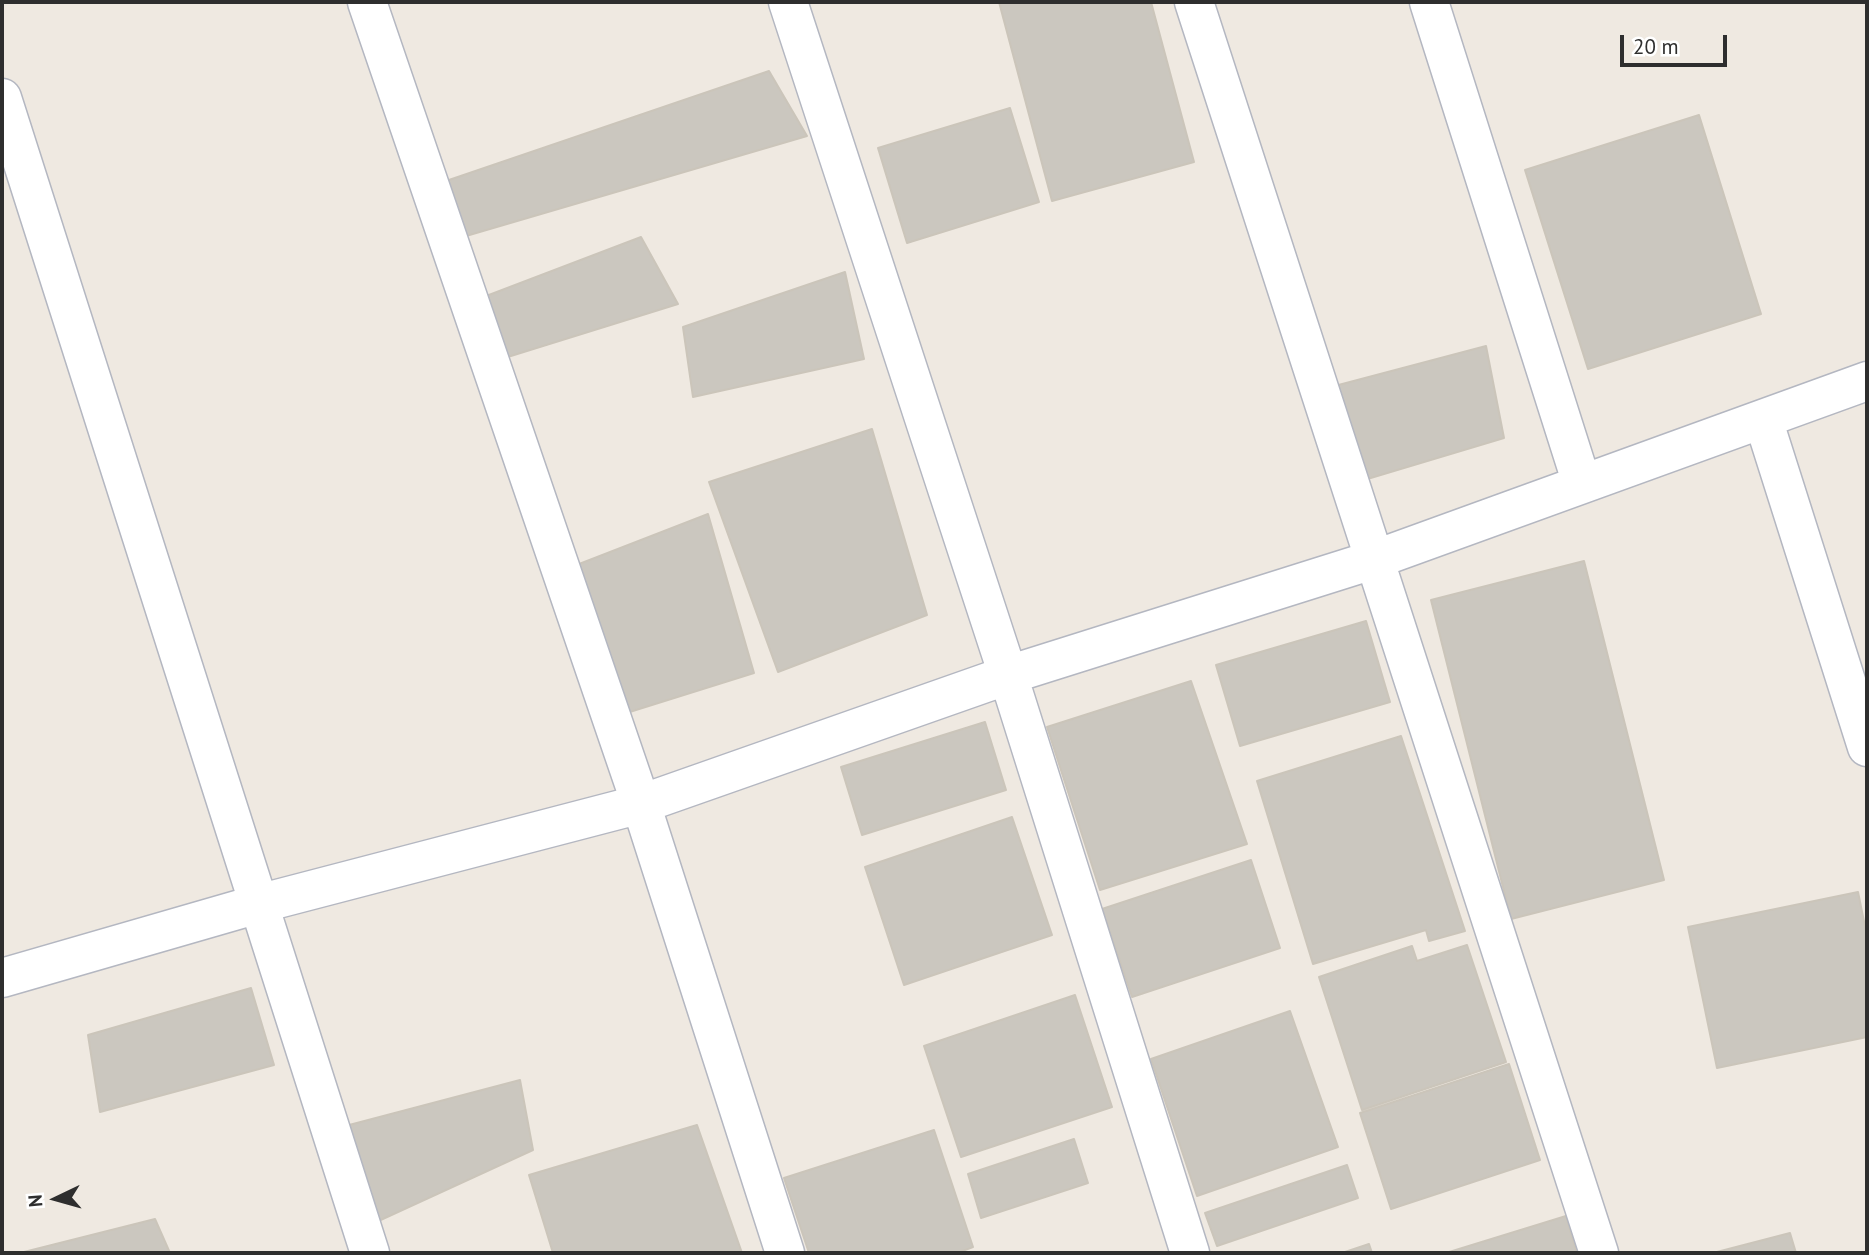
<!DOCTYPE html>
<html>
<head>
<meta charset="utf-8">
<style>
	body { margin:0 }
	#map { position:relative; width:1869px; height:1255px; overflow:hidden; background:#efe9e1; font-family:"PT Sans",sans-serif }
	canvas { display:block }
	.frame { position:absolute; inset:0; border:4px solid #2e2e2e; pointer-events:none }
	.north { position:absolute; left:21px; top:1164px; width:70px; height:70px; -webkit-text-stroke:5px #fff; paint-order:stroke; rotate:265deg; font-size:19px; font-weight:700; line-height:28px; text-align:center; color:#2e2e2e }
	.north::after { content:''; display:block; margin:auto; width:24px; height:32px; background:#2e2e2e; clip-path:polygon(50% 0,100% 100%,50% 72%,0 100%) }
	.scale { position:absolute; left:1620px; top:35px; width:107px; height:32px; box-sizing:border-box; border:4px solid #2e2e2e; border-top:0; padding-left:9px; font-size:21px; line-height:24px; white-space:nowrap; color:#2e2e2e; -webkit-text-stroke:5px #fff; paint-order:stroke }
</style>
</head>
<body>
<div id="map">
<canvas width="1869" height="1255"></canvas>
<div class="frame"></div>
<div class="north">N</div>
<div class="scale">20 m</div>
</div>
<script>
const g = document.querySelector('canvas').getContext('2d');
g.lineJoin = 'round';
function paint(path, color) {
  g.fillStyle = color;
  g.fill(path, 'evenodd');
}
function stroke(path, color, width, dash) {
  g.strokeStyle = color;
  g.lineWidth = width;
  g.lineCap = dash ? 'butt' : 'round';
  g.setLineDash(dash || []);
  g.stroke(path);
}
const building = new Path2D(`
	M 999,2 L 1151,2 L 1194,162 L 1052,201 Z
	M 769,71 L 807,136 L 466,236 L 446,181 Z
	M 1010,108 L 1039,202 L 907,243 L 878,148 Z
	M 1699,115 L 1761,314 L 1588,369 L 1525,170 Z
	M 641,237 L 678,304 L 498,360 L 481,298 Z
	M 845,272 L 864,359 L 693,397 L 683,327 Z
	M 1486,346 L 1504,438 L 1344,486 L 1312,392 Z
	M 872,429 L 927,615 L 778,672 L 709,482 Z
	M 708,514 L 754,673 L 620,715 L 574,566 Z
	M 1584,561 L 1664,880 L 1511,919 L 1431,600 Z
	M 1366,621 L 1390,702 L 1240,746 L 1216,665 Z
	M 1191,681 L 1247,844 L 1100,890 L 1047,727 Z
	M 985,722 L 1006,790 L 862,835 L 841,767 Z
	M 1401,736 L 1465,931 L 1429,941 L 1426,930 L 1313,964 L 1257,781 Z
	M 1012,817 L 1052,935 L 904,985 L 865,867 Z
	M 1251,860 L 1280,948 L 1132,997 L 1102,909 Z
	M 1858,892 L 1867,936 L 1867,1037 L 1717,1068 L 1688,927 Z
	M 1467,945 L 1506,1062 L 1362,1110 L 1319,977 L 1412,946 L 1417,961 Z
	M 251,988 L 274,1065 L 100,1112 L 88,1035 Z
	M 1075,995 L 1112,1107 L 961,1157 L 924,1046 Z
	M 1290,1011 L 1338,1147 L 1197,1196 L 1151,1059 Z
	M 1509,1064 L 1540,1160 L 1391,1209 L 1360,1113 Z
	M 520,1080 L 533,1150 L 361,1229 L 334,1129 Z
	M 697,1125 L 742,1253 L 553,1253 L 529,1175 Z
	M 934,1130 L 973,1247 L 957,1253 L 809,1253 L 784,1178 Z
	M 1074,1139 L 1088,1183 L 981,1218 L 968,1174 Z
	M 1347,1165 L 1358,1198 L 1217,1246 L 1205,1213 Z
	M 1566,1216 L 1577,1253 L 1446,1253 Z
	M 155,1219 L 170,1253 L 20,1253 Z
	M 1790,1233 L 1796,1253 L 1713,1253 Z
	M 1369,1244 L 1372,1253 L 1342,1253 Z`);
paint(building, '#cbc7bf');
stroke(building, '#cbc5ba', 2);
const minor = new Path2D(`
	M 367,2 L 641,804 L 785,1253
	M 788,2 L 1008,675 L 1190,1253
	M 1194,2 L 1599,1253
	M 1429,2 L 1582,484
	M 2,98 L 370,1253
	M 1763,419 L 1867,747
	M 2,978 L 258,904 L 641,804 L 1008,675 L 1376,559 L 1867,381`);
stroke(minor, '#b4b7c1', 41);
stroke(minor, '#fff', 38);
</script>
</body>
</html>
